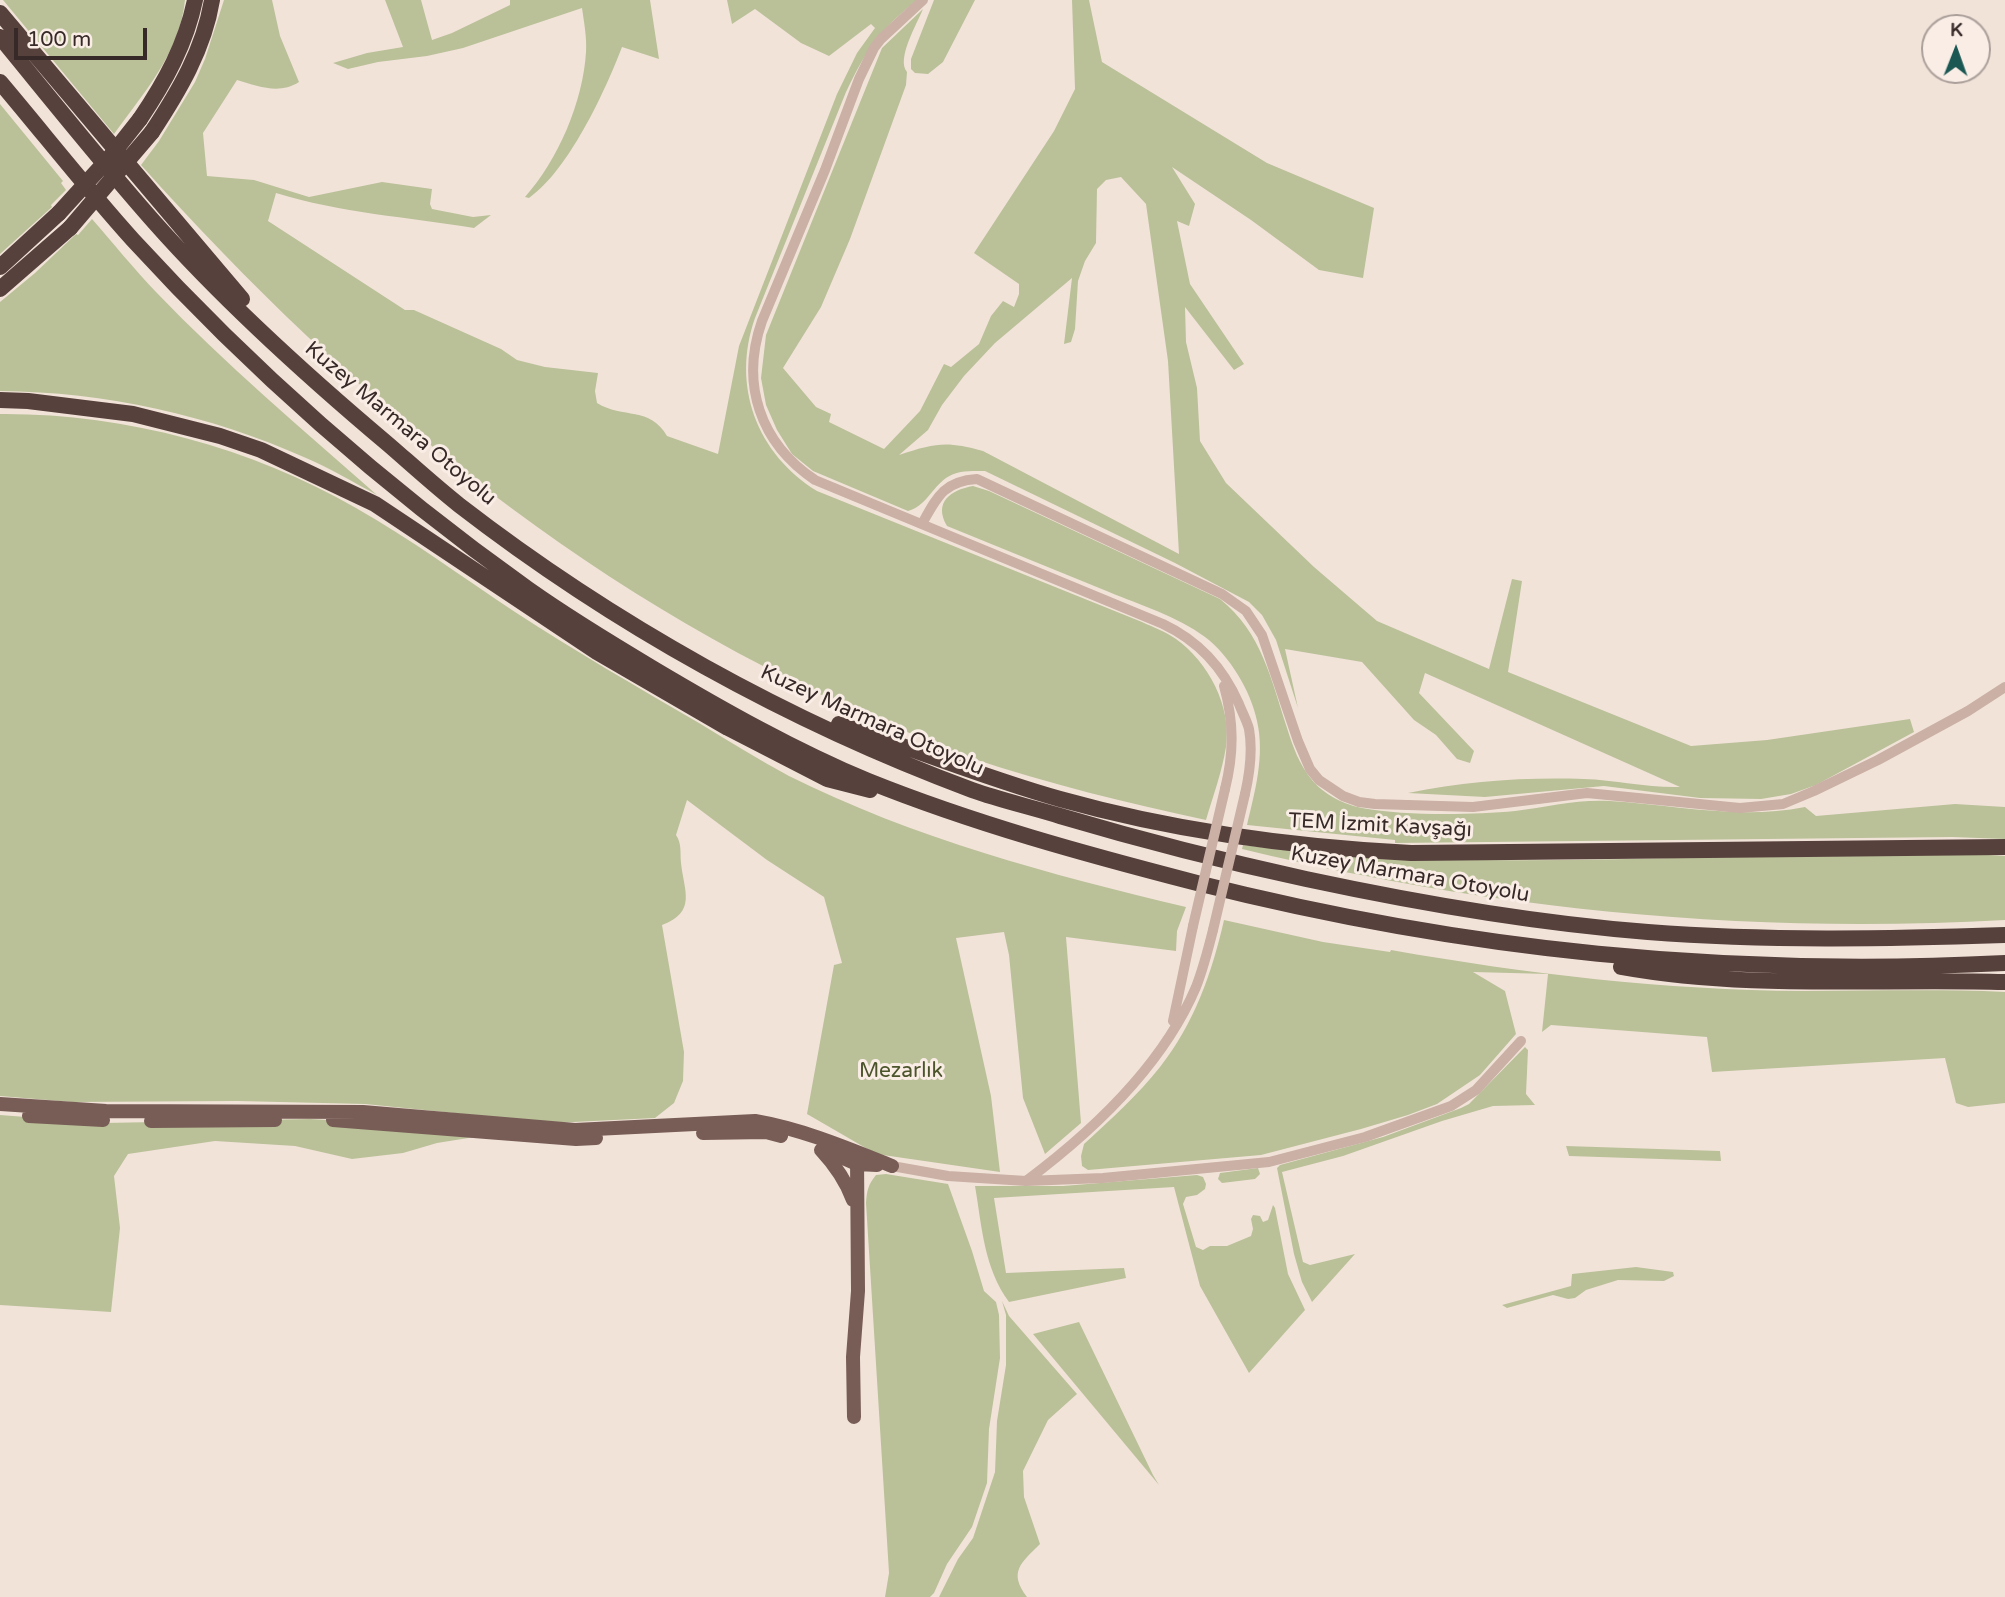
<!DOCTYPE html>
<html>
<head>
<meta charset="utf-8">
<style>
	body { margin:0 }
	#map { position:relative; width:2005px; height:1597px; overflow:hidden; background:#f2e3d9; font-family:"Varela Round",sans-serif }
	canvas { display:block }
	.north { position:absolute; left:1921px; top:14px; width:70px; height:70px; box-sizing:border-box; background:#f9ede6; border:2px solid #ab9f9a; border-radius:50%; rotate:1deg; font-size:19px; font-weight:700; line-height:28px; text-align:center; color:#362927 }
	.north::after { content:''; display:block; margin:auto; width:24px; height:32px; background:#1c5853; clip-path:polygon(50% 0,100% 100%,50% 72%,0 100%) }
	.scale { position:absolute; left:14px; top:28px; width:133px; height:32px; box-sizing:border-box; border:4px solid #362927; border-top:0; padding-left:9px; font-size:21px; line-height:24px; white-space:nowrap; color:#362927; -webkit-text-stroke:5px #f9ede6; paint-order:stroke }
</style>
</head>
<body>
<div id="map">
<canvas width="2005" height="1597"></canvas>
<div class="north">K</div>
<div class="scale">100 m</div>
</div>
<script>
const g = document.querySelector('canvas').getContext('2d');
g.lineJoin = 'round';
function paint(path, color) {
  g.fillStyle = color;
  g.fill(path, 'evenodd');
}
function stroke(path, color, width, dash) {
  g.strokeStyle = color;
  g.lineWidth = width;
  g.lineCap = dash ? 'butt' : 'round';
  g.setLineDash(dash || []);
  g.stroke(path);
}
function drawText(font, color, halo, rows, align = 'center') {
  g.font = font + ' "Varela Round",sans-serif';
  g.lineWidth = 6;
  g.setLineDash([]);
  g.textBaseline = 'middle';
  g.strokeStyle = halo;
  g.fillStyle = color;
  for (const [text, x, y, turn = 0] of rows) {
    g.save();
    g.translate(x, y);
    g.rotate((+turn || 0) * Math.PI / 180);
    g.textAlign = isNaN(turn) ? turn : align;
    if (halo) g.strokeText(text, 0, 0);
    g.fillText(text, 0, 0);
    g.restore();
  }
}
paint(new Path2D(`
	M 3,0 L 185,0 C 180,53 142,95 114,134 Z
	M 224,0 L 272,0 L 280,36 L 299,82 C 279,95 258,86 237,80 L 203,133 L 207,176 L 254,180 L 309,197 L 382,182 L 432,189 L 430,204 L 432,209 L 473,217 L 491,215 L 474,228 C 408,217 340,213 276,193 L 268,221 L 405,310 L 414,310 L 501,349 L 517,360 L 545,367 L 598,373 L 595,391 L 597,403 C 623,419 650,406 667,436 L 718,454 L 739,346 L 837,94 L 857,53 L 875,28 L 871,24 L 829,56 L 801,43 L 755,9 L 732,24 L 727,0 L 917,0 C 878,32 868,47 846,92 L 755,318 C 731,386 757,454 817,491 L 1142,622 C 1153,627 1166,632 1176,639 C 1208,662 1232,706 1226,747 C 1222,772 1213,796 1206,820 C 1127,803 1049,784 971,758 C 947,750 924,739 900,729 C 603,609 353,402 141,165 L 159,141 L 195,82 L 205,59 Z
	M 385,0 L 421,0 L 432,40 L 452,33 L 510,5 L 510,0 L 650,0 L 659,59 L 622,47 C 605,92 568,171 529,198 L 525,197 C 558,160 583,102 586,52 C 587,37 584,23 582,8 L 463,48 L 427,56 L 378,62 L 348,69 L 333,63 L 367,53 L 403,47 Z
	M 934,0 L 975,0 L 943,62 L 928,74 L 915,73 L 911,69 L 911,59 Z
	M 1072,0 L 1089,0 L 1102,62 L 1267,163 L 1374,208 L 1363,278 L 1319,270 L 1251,220 L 1172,167 L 1195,204 L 1189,226 L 1177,221 L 1190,284 L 1244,364 L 1234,370 L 1185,307 L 1186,342 L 1197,388 L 1200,441 L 1226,483 L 1314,567 L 1377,621 L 1489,669 L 1512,579 L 1522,581 L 1508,672 L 1691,746 L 1767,740 L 1910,719 L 1914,732 L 1816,785 L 1791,794 L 1761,799 L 1700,798 L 1604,786 L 1485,797 L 1408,793 C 1466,781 1525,777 1584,779 C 1616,780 1649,788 1680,787 L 1425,673 L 1419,693 L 1474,751 L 1470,763 L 1457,759 L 1436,735 L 1414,720 L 1362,662 L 1285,649 L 1298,708 L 1276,640 L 1262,615 L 1249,602 L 1175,563 L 985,471 C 972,471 957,470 946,478 C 932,488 925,507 908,511 L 813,471 L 792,454 L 777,430 L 766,405 L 761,378 L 766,335 L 882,48 L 923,9 C 917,24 896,59 907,72 L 906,85 L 850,239 L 821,307 L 783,368 L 816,407 L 831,414 L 829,422 L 884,449 L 920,411 L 944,364 L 951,367 L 979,344 L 991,316 L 1003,301 L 1014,307 L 1019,294 L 1019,284 L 974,253 L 1054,131 L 1075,89 ZM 1121,177 L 1146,204 L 1168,361 L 1179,554 L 983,451 C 946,441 936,443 899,455 L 928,430 L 942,405 L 964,376 L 995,343 L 1072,278 L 1064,344 L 1071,342 L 1075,329 L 1078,281 L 1085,261 L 1096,243 L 1097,189 L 1106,180 Z
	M 0,104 L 63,181 L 61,183 L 66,190 L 51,205 L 52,207 L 0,254 Z
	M 92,219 C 113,243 134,269 156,292 C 225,364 302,429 377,495 C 353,482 330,468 306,458 C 210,415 105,392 0,391 L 0,302 L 35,273 L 76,234 L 78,235 Z
	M 0,414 C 123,413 250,447 356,508 C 411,539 462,577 515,612 C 575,651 637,687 699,723 C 729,741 759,760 789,776 C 913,838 1051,875 1186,907 L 1177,931 L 1176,951 L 1066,937 L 1081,1123 L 1045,1154 L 1023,1098 L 1009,955 L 1004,932 L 956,938 L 991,1096 L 1000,1172 L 876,1154 L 807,1114 L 834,965 L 842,963 L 824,897 L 767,860 L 687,800 L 676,835 C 682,844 680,852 681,863 C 684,891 697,912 662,925 L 684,1052 L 683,1081 L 674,1103 L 655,1118 L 553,1123 L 365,1104 L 237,1101 L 72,1102 L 0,1096 Z
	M 973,486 L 989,491 L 1220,599 C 1262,633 1271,679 1287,728 C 1293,747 1299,764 1312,780 C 1323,794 1345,805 1362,808 C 1405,816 1471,815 1515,811 C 1547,807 1578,799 1610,801 C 1676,805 1739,820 1805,807 L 1816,816 L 1955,804 L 2005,807 L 2005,839 L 1952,837 L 1395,843 L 1395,840 L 1247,825 C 1255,791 1265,756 1257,721 C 1251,691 1229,655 1205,637 C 1177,616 1140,605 1109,592 C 1055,570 1001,548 947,526 C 933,502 951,490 973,486 Z
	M 1243,845 C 1443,871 1645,856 1846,855 C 1899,855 1952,853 2005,856 L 2005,920 C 1790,932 1572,917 1361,875 C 1321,868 1281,858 1242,849 Z
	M 1224,920 L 1323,942 L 1390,952 L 1391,950 C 1527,974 1665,990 1803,991 C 1870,991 1938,989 2005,992 L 2005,1103 L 1968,1107 L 1956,1103 L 1945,1058 L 1712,1072 L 1707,1037 L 1551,1025 L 1542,1032 L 1548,974 L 1473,972 L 1505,991 L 1516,1034 L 1480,1075 L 1437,1104 L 1408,1115 L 1361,1129 L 1261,1155 L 1088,1170 L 1082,1166 L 1081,1156 L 1084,1144 C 1110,1120 1138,1095 1160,1067 C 1194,1024 1212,973 1224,920 Z
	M 1525,1047 L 1528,1050 L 1526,1094 L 1535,1105 L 1493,1106 L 1442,1121 L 1343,1156 L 1282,1172 L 1303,1262 L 1310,1265 L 1355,1254 L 1312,1302 L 1302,1282 L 1294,1254 L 1277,1168 L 1280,1165 L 1383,1137 L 1461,1108 L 1469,1104 Z
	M 0,1115 L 104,1123 L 310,1119 L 365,1122 L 481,1136 L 437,1143 L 403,1153 L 352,1159 L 295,1146 L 215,1141 L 128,1154 L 114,1176 L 120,1228 L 111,1312 L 0,1305 Z
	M 1566,1146 L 1720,1151 L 1721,1161 L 1569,1156 Z
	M 1258,1168 L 1260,1174 L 1255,1179 L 1222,1183 L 1218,1179 L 1220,1173 Z
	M 886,1174 L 948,1184 L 972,1251 L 984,1291 L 996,1302 L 999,1315 L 1000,1358 L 989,1429 L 987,1483 L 972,1527 L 947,1564 L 934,1593 L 930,1597 L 885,1597 L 889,1573 L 866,1203 C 867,1190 868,1185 876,1175 Z
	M 1197,1175 L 1203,1177 L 1206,1184 L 1205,1189 L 1197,1195 L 1186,1197 L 1183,1204 L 1196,1247 L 1203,1250 L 1210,1246 L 1227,1246 L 1251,1236 L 1253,1229 L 1251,1219 L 1253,1215 L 1260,1216 L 1263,1222 L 1268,1220 L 1273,1205 L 1275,1208 L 1288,1274 L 1305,1310 L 1249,1373 L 1200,1286 L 1174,1187 L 994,1198 L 1006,1273 L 1124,1268 L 1126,1278 L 1009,1302 C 984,1268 982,1227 975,1186 L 1063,1186 Z
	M 1636,1267 L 1673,1272 L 1674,1276 L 1664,1281 L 1618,1280 L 1586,1290 L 1575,1298 L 1568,1299 L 1553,1295 L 1507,1308 L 1502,1305 L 1571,1286 L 1572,1274 Z
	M 1002,1301 L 1009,1316 L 1077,1394 L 1048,1420 L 1023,1471 L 1024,1497 L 1040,1544 C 1021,1563 1008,1572 1027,1597 L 939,1597 L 958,1559 L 973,1538 L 995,1472 L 997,1421 L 1006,1365 L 1006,1315 Z
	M 1079,1322 L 1153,1475 L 1159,1485 L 1033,1334 Z`), '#bac199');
stroke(new Path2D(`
	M 923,0 L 881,39 L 874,48 L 859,79 L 825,170 L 762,321 C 740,384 760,443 815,480 L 1163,624 C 1199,641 1223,667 1239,704 C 1242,712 1247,721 1249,729 C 1253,751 1250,772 1245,794
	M 922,524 C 937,497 944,481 977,479 L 1222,594 L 1246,611 L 1262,635 L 1298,741 L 1310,769 L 1319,780 L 1343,796 L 1359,802 L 1375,804 L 1473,807 L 1587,793 L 1740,808 L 1783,804 L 1814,791 L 1878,760 L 1968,711 L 2005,687
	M 1224,686 C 1234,722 1234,753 1225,789
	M 1173,1021 L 1193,926
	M 892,1166 L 948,1176 L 1026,1181 L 1103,1178 L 1269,1162 L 1365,1137 L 1451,1106 L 1476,1090 L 1521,1041
	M 1026,1181 C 1093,1131 1163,1065 1196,987 C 1203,969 1208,950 1213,930`), '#cab0a5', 10);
stroke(new Path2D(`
	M 0,1104 L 106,1111 L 363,1112 L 575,1130 L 755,1121 C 802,1129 847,1148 892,1166
	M 29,1116 L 103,1120
	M 333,1120 L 576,1139 L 596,1138
	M 151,1121 L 275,1120
	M 703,1133 L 766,1132 L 781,1136
	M 823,1149 L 857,1164 L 877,1165
	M 821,1150 C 835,1165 846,1181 853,1200
	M 854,1417 L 853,1357 L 858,1291 L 857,1157`), '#785d57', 14);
stroke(new Path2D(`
	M 0,13 L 242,299
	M 0,37 C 51,99 101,162 155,223 C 226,303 307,376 389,445 C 412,465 435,486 459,505 C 613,624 789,722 972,790 C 1000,800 1031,807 1060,816 C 1141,840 1223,861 1306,879 C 1418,903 1533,923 1648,932 C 1766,941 1886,939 2005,935
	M 0,82 C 44,134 87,189 133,240 C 252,370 385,487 528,589 C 569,618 612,644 654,669 C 723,710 794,750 868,781 C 975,824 1085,854 1197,883 C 1467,951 1727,977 2005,963
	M 140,119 C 165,82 186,44 195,0
	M 152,132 C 179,91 204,49 212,0
	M 0,267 L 59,213
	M 0,289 L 70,228
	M 0,400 L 28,401 L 133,414 L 220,436 L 261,450 L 375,504 L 597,652 L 728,728 L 827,779 L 870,790
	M 839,724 C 912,748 985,778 1060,799 C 1174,831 1292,847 1411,853 L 2005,847
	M 1621,967 C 1748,990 1877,978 2005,982`), '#57413d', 16);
stroke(new Path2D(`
	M 1193,926 L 1225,789
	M 1213,930 L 1245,794`), '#cab0a5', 10);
stroke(new Path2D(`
	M 59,213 L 110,157 L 140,119
	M 70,228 L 152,132`), '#57413d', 16);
drawText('21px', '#362927', '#f9ede6', [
	["Kuzey Marmara Otoyolu",400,424,40],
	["Kuzey Marmara Otoyolu",872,721,24],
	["TEM İzmit Kavşağı",1380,826,3],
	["Kuzey Marmara Otoyolu",1410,875,10]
]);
drawText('21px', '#4b542a', '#f9ede6', [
	["Mezarlık",901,1071]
]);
</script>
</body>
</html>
